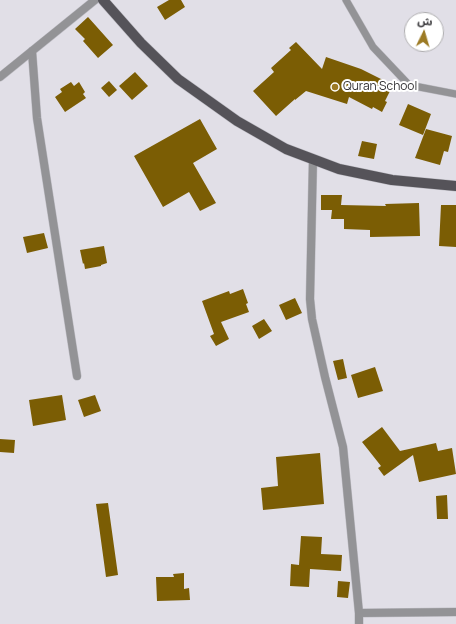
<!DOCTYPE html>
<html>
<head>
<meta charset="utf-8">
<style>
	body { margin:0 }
	#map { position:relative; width:456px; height:624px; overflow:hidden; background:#e1dfe7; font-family:Manrope,"Noto Sans Arabic",sans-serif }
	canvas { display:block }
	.north { position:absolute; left:404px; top:12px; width:40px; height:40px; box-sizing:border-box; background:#fff; border:1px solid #aeadaf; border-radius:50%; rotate:5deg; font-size:11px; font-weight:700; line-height:16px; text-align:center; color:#343336 }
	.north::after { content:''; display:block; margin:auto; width:14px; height:18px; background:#9c7a24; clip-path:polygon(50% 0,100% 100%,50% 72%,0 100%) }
</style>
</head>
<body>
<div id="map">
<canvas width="456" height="624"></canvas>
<div class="north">ش</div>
</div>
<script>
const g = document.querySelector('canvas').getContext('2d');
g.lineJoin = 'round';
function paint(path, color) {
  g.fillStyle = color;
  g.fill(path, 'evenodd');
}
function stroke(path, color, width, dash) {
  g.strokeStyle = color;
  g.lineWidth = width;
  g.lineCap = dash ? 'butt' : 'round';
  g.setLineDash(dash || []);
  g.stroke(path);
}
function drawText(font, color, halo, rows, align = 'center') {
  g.font = font + ' Manrope,sans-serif';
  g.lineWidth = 4;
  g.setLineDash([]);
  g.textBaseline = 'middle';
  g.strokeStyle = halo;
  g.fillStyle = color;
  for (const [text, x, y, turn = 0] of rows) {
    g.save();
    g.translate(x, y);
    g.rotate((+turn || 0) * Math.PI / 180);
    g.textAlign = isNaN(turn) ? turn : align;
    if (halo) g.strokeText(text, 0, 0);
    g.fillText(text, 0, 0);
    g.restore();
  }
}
paint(new Path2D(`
	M 169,0 L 181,0 L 185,7 L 165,20 L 157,7 Z
	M 88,17 L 113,45 L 98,58 L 83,41 L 85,39 L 75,29 Z
	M 296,42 L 322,69 L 326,57 L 361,69 L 393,85 L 385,101 L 387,102 L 382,112 L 373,107 L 372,109 L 349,97 L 347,104 L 306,91 L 295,100 L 295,99 L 276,116 L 253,91 L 274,72 L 271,68 L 291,50 L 289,48 Z
	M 135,72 L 148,86 L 132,100 L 119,86 Z
	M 109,81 L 117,90 L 109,97 L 101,88 Z
	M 71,82 L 74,86 L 79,82 L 85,92 L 83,94 L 86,98 L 65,112 L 55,97 L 62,92 L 60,89 Z
	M 408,104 L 431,114 L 423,135 L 399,125 Z
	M 200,119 L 217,149 L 193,163 L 216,203 L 200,211 L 189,192 L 163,207 L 134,156 Z
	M 426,129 L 452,136 L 448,152 L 444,151 L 440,165 L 415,158 Z
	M 362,141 L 377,144 L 374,159 L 358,156 Z
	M 321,195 L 342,195 L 341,205 L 386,206 L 385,204 L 419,203 L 420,236 L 370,237 L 370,230 L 344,229 L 344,219 L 331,219 L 332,210 L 321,210 Z
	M 441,205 L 456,205 L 456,247 L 439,246 Z
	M 44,233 L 48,248 L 27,253 L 23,237 Z
	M 104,246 L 107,263 L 101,265 L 101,266 L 85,269 L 84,263 L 83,264 L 80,250 Z
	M 243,289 L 248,303 L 246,304 L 249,312 L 221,322 L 229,339 L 216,346 L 210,336 L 214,334 L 202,301 L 229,291 L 230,294 Z
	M 295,298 L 302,313 L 286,320 L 279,305 Z
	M 264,319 L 272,331 L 259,339 L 252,326 Z
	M 343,359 L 347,378 L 338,380 L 333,361 Z
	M 375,367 L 383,391 L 358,398 L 351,375 Z
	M 62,395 L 66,420 L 33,426 L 29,400 Z
	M 95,395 L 101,411 L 84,417 L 78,400 Z
	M 382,427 L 400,451 L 436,443 L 438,451 L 452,448 L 456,474 L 419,482 L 413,455 L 384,476 L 378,468 L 381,466 L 362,442 Z
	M 0,439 L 15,440 L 14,453 L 0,452 Z
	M 320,453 L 324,504 L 263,510 L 261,488 L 278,486 L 276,457 Z
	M 447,495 L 448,519 L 437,519 L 436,496 Z
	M 108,503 L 118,575 L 106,577 L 96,504 Z
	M 301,536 L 322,537 L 321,554 L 342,555 L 341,571 L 310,569 L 309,587 L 290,586 L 291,564 L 299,565 Z
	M 184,573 L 184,589 L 189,588 L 190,600 L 157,601 L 156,577 L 174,577 L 173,574 Z
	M 338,581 L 350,582 L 348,598 L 337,597 Z`), '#7b5d04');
const service = new Path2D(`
	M 346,0 L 373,47 L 409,85 L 456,94`);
const minor = new Path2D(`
	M 32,51 L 37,118 L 77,376
	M 0,77 L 95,0
	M 313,159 L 310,299 L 312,319 L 325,377 L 343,447 L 359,613
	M 359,624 L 359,613 L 456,612`);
const primary = new Path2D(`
	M 103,0 L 141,43 L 178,79 L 237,121 L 286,149 L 339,169 L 392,180 L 456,186`);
stroke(service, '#bebdc4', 8);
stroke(minor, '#bebdc4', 9);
stroke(primary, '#bebdc4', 11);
stroke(service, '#939396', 7);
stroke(minor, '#939396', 8);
stroke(primary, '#555359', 10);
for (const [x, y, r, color] of [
	[335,87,4,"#9c7a24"]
]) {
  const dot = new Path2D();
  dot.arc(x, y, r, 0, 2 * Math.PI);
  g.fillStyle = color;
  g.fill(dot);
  stroke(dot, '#fff', 1.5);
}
drawText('12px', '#343336', '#fff', [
	["Quran School",343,87]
], 'left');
</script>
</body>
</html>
